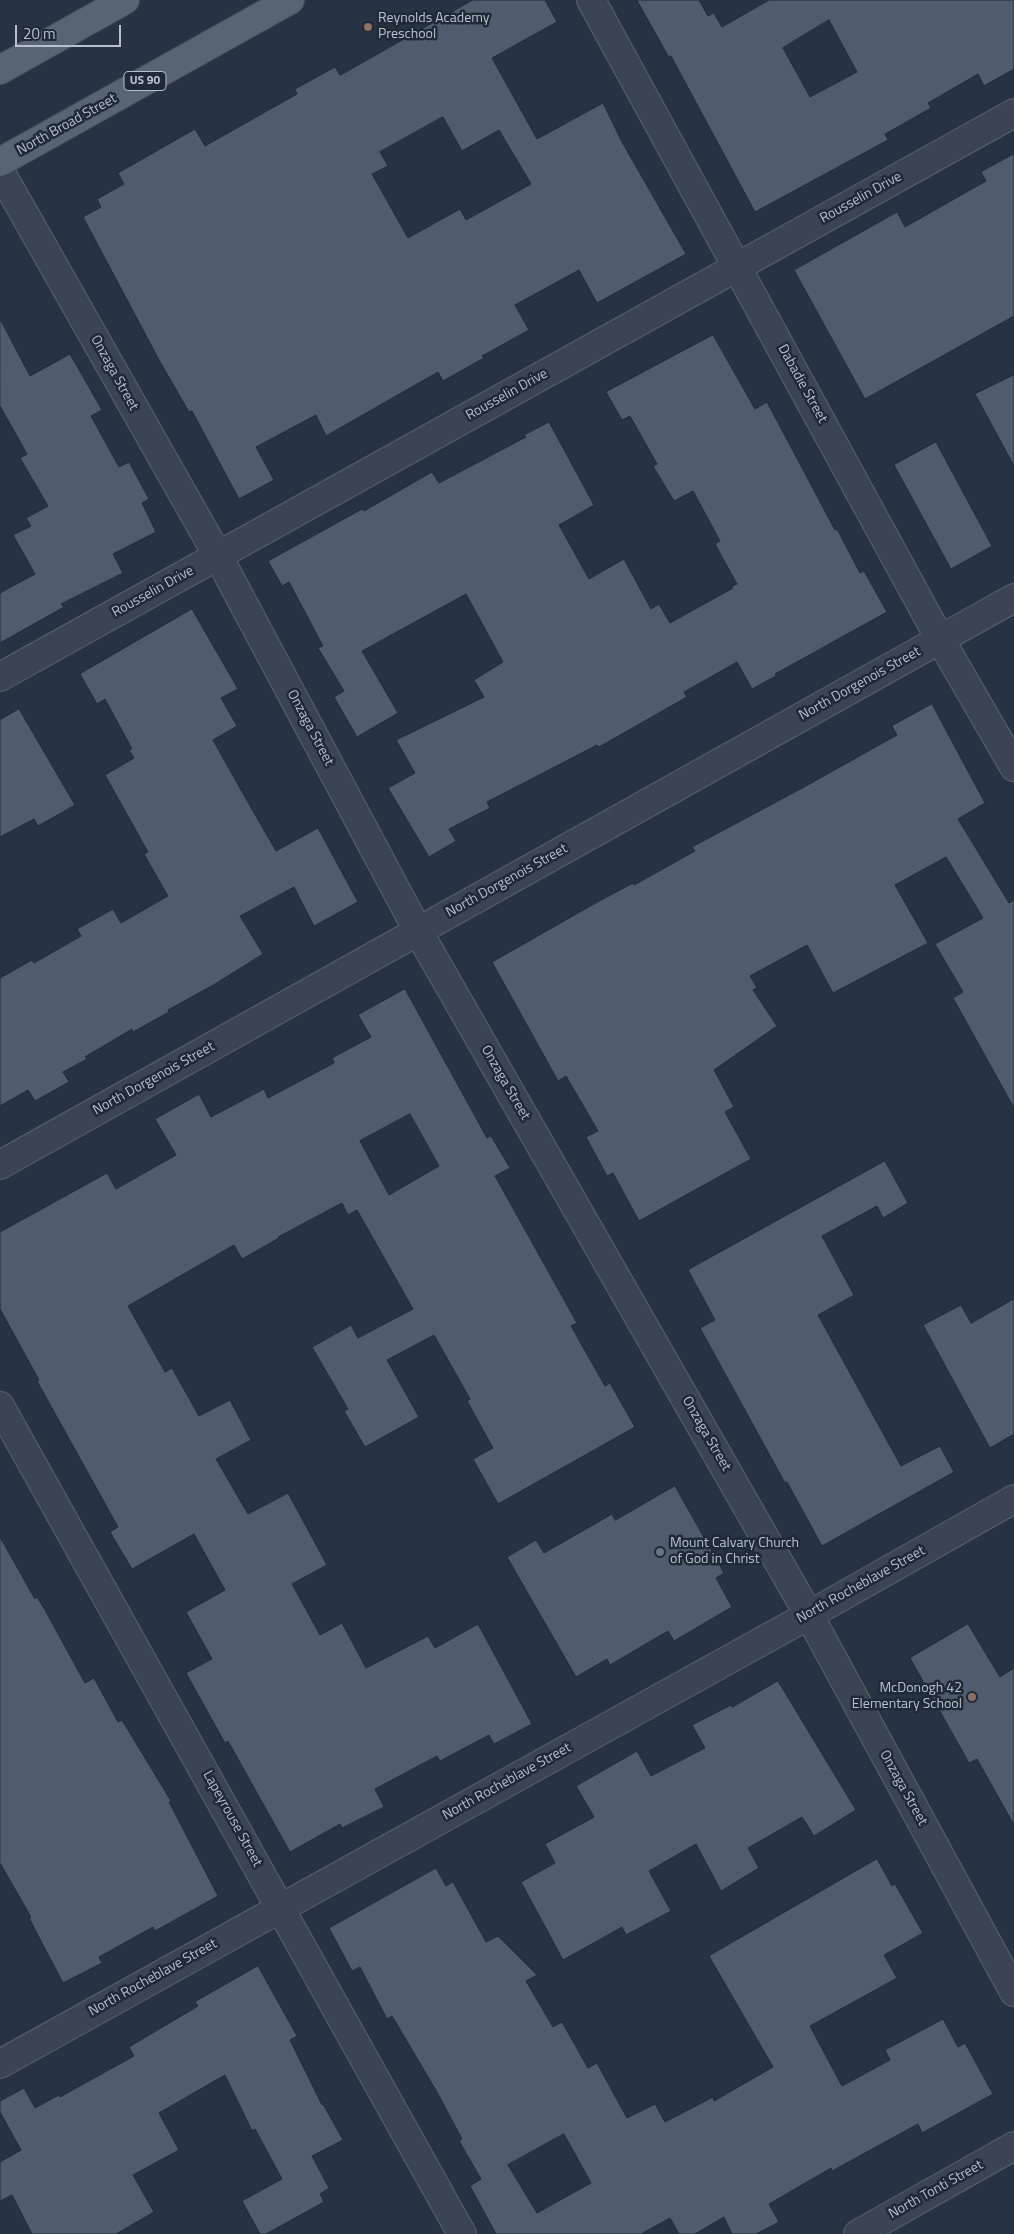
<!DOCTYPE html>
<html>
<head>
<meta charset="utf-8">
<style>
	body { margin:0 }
	#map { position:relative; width:1014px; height:2234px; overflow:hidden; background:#273342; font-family:"Titillium Web",sans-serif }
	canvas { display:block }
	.scale { position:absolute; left:15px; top:25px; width:106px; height:22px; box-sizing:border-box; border:2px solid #b8c0cc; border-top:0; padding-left:6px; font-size:15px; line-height:18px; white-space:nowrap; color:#b8c0cc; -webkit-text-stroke:4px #202a37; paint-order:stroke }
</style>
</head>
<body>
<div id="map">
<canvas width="1014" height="2234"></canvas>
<div class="scale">20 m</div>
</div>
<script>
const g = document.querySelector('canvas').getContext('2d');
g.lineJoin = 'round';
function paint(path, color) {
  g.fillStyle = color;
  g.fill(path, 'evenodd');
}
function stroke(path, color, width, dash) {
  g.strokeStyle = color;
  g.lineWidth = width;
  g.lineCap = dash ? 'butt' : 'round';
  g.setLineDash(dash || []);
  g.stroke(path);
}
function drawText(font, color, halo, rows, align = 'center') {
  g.font = font + ' "Titillium Web",sans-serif';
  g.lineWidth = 5;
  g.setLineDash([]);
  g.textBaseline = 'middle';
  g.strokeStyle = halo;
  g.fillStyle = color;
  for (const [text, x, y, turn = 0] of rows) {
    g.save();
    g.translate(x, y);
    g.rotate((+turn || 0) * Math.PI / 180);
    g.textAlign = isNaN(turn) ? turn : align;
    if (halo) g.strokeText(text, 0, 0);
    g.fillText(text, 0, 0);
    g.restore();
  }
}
const building = new Path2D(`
	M 473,0 L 545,0 L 557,22 L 492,58 L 537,139 L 603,103 L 622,142 L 686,254 L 597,303 L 579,270 L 515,305 L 529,330 L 482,356 L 484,358 L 443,381 L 438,372 L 326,436 L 316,415 L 256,447 L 274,480 L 239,499 L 192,411 L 189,412 L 159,360 L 83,217 L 101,207 L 97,199 L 124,184 L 118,173 L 195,129 L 205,146 L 297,94 L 295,89 L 335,67 L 340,75 ZM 443,117 L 462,151 L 499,130 L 531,184 L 466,220 L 460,209 L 408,238 L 372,174 L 388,166 L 380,152 Z
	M 637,0 L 699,0 L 708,16 L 714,13 L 722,27 L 769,0 L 1014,0 L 1014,69 L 984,86 L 978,74 L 928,103 L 931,108 L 885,134 L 888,140 L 755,212 L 671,56 L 669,57 ZM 829,20 L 857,72 L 810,97 L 783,48 Z
	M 1014,154 L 1014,316 L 865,399 L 794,270 L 897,212 L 905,227 L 986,181 L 981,172 Z
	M 0,319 L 30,376 L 70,354 L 102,410 L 91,416 L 119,467 L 129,462 L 149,499 L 142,503 L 156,532 L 113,554 L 123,573 L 61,604 L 64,607 L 0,643 L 0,593 L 35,574 L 13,535 L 31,526 L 26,518 L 48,506 L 20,458 L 27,454 L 0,406 Z
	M 713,335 L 755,409 L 767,402 L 835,530 L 837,529 L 860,573 L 864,571 L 887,612 L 775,674 L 776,676 L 752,689 L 737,662 L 684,692 L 687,697 L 599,747 L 597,745 L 487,802 L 490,808 L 449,829 L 456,841 L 429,857 L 388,788 L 415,773 L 396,740 L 484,697 L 474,680 L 503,662 L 466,594 L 362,651 L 398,713 L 357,737 L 334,697 L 344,691 L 318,648 L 323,646 L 289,582 L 282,586 L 268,561 L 362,509 L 364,511 L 432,472 L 439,483 L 526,437 L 524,435 L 549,422 L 594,505 L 559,525 L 589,579 L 624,559 L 651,609 L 659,604 L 670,623 L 733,588 L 732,586 L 737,584 L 715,544 L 720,541 L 693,491 L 674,501 L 653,466 L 657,464 L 630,416 L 622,420 L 606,392 Z
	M 1014,375 L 1014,466 L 975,394 Z
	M 936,442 L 992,546 L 951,569 L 894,465 Z
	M 192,609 L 238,689 L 221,698 L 237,726 L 213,740 L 241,790 L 276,851 L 318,828 L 358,902 L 314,926 L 294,887 L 240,916 L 263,954 L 215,984 L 168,1010 L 169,1012 L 133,1032 L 132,1029 L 85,1057 L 87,1059 L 63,1072 L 69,1082 L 35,1101 L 28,1090 L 0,1106 L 0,978 L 32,960 L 34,963 L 81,936 L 77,929 L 113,909 L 121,923 L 168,896 L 144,854 L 148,852 L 105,775 L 134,758 L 129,750 L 132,749 L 105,699 L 97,704 L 80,674 Z
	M 932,704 L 985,803 L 958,819 L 1009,903 L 1014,900 L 1014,1108 L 953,998 L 963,992 L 935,944 L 983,918 L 946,857 L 895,885 L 928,943 L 833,993 L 807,945 L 750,976 L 757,988 L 753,990 L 777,1026 L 714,1070 L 734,1107 L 725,1112 L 751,1159 L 639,1221 L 613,1173 L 607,1176 L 586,1137 L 598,1131 L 566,1076 L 558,1081 L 492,962 L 592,905 L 633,883 L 634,885 L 695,851 L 692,847 L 806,786 L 897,735 L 892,726 Z
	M 19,709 L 75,805 L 38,826 L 34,819 L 0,837 L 0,720 Z
	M 405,989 L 487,1138 L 491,1136 L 510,1168 L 495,1176 L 577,1323 L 571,1326 L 605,1386 L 610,1383 L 635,1427 L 498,1504 L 473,1459 L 493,1448 L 467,1401 L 470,1399 L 434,1335 L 387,1360 L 419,1417 L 365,1447 L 344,1411 L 348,1409 L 312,1347 L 351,1325 L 358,1338 L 413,1309 L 357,1210 L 348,1215 L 342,1203 L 278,1237 L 279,1238 L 242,1259 L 234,1245 L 128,1306 L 165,1372 L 172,1368 L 199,1416 L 230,1400 L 251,1440 L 216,1459 L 248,1514 L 288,1493 L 327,1565 L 292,1584 L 320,1635 L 342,1623 L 366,1668 L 428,1636 L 435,1648 L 478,1624 L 532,1724 L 494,1744 L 489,1735 L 440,1761 L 437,1756 L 375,1789 L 384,1807 L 342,1828 L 340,1824 L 290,1852 L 228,1741 L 225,1743 L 186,1673 L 212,1659 L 186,1612 L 225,1590 L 194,1534 L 132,1569 L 110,1532 L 118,1527 L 37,1381 L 39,1380 L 0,1309 L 0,1232 L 107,1173 L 116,1189 L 176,1155 L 155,1119 L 199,1094 L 211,1117 L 264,1089 L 268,1098 L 334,1063 L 332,1058 L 371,1037 L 358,1015 ZM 410,1114 L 439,1166 L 389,1195 L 360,1141 Z
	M 885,1161 L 908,1203 L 883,1218 L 877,1206 L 822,1236 L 854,1295 L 818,1315 L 901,1466 L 940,1446 L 954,1472 L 822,1546 L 787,1482 L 785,1483 L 700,1328 L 715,1320 L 688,1270 Z
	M 1014,1299 L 1014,1434 L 990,1448 L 923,1325 L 961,1305 L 971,1323 Z
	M 675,1486 L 724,1573 L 716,1578 L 732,1607 L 674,1641 L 668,1631 L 610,1665 L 607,1659 L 576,1677 L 507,1557 L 536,1540 L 544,1553 L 612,1514 L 615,1520 Z
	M 0,1537 L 35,1599 L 37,1597 L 45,1610 L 85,1683 L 94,1678 L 118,1722 L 122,1720 L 171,1801 L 169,1802 L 218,1896 L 155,1931 L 153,1927 L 99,1957 L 102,1963 L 63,1983 L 29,1918 L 31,1917 L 0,1863 Z
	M 968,1624 L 1000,1677 L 1014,1668 L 1014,1825 L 977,1759 L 969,1763 L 910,1658 Z
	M 778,1681 L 856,1810 L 814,1836 L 802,1817 L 748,1848 L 759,1868 L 721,1891 L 696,1844 L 649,1871 L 671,1911 L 626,1935 L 622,1927 L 563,1960 L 521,1882 L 555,1863 L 545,1844 L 594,1817 L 576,1786 L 637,1751 L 651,1776 L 705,1748 L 692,1725 L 731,1705 L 732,1707 Z
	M 877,1859 L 892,1886 L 895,1884 L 923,1933 L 884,1955 L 897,1978 L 810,2026 L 842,2086 L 890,2060 L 885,2050 L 943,2019 L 958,2047 L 965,2043 L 993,2094 L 922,2133 L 918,2124 L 832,2171 L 831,2168 L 769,2204 L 779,2222 L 756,2234 L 732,2234 L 724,2217 L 695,2234 L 679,2234 L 670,2218 L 641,2234 L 496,2234 L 470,2186 L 481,2179 L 459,2141 L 462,2139 L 437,2092 L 392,2016 L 387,2019 L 360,1967 L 352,1971 L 329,1928 L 436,1868 L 446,1886 L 453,1882 L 486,1942 L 498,1936 L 537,1975 L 526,1981 L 553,2027 L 562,2022 L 588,2068 L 597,2063 L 627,2118 L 655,2104 L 665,2122 L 713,2097 L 714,2101 L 773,2067 L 709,1956 ZM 564,2134 L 591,2183 L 537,2213 L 508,2165 Z
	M 258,1966 L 297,2036 L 290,2040 L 322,2105 L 323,2104 L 343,2140 L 312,2156 L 329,2188 L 320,2194 L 324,2202 L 266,2234 L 260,2234 L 242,2201 L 282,2179 L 255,2129 L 252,2131 L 225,2075 L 159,2113 L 179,2150 L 133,2175 L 154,2212 L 116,2234 L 32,2234 L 12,2195 L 0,2201 L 0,2162 L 21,2150 L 0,2112 L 0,2101 L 24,2088 L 35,2108 L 59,2095 L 60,2097 L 134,2056 L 129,2047 L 198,2006 L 195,2002 Z`);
paint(building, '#505c6d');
stroke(building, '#222c39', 1);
const minor = new Path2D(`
	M 591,0 L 940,639 L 1014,767
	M 0,171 L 218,556 L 418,931 L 809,1615 L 1014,1992
	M 0,677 L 1014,113
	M 0,1165 L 1014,598
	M 0,1406 L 462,2234
	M 0,2064 L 809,1615 L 1014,1499
	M 858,2234 L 1014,2146`);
const major = new Path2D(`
	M 0,70 L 125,0
	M 0,162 L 290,0`);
stroke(minor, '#59636f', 30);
stroke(major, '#454e5b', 30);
stroke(minor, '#3b4552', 28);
stroke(major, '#596471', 28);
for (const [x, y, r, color] of [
	[368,27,5,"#8d6e63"],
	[660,1552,5,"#6b7280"],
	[972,1697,5,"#8d6e63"]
]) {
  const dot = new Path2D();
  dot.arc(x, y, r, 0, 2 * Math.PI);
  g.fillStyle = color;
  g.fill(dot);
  stroke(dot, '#202a37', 2);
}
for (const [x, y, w] of [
	[145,81,42]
]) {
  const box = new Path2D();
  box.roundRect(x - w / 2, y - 9.5, w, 19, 4);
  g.fillStyle = '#202a37';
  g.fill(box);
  stroke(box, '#b8c0cc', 1);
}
drawText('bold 12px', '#b8c0cc', null, [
	["US 90",145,81]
]);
drawText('14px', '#b8c0cc', '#202a37', [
	["Reynolds Academy",378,19],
	["Preschool",378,35],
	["Mount Calvary Church",670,1544],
	["of God in Christ",670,1560],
	["McDonogh 42",962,1689,"right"],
	["Elementary School",962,1705,"right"]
], 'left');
drawText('14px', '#b8c0cc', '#202a37', [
	["North Broad Street",67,125,-29],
	["Rousselin Drive",861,198,-29],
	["Onzaga Street",114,373,61],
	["Dabadie Street",802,384,61],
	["Rousselin Drive",507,395,-29],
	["Rousselin Drive",153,592,-29],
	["North Dorgenois Street",860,684,-29],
	["Onzaga Street",310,728,62],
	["North Dorgenois Street",507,881,-29],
	["North Dorgenois Street",154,1079,-29],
	["Onzaga Street",505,1083,60],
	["Onzaga Street",706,1434,60],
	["North Rocheblave Street",861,1585,-29],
	["North Rocheblave Street",507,1782,-29],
	["Onzaga Street",903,1788,61],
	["Lapeyrouse Street",232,1819,61],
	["North Rocheblave Street",153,1978,-29],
	["North Tonti Street",936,2190,-29]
]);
</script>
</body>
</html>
